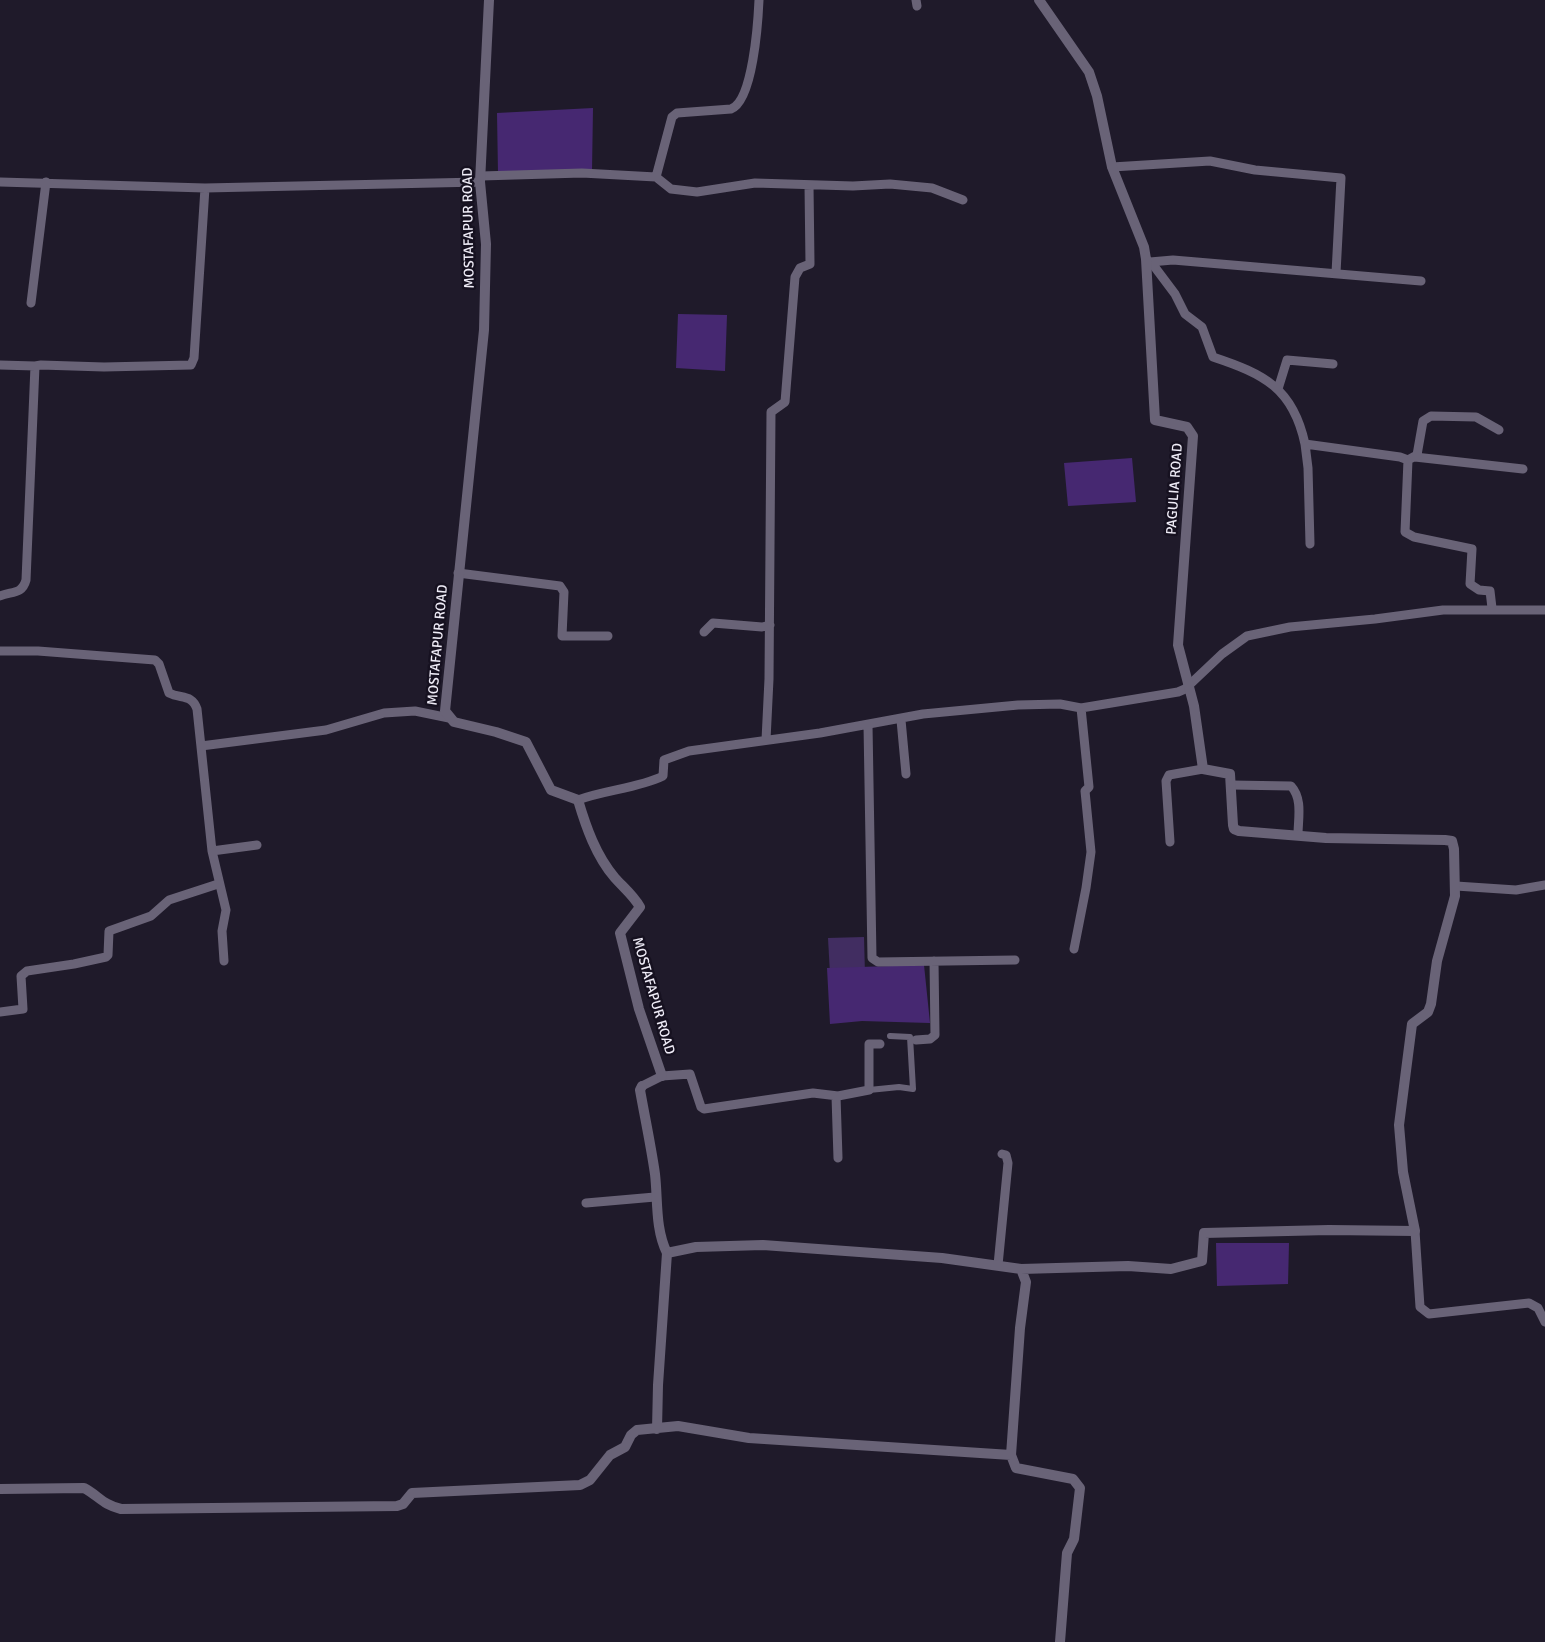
<!DOCTYPE html>
<html>
<head>
<meta charset="utf-8">
<style>
	body { margin:0 }
	canvas { display:block; background:#1f1a2a }
</style>
</head>
<body>
<canvas width="1545" height="1642"></canvas>
<script>
const g = document.querySelector('canvas').getContext('2d');
g.lineJoin = 'round';
function paint(path, color) {
  g.fillStyle = color;
  g.fill(path, 'evenodd');
}
function stroke(path, color, width, dash) {
  g.strokeStyle = color;
  g.lineWidth = width;
  g.lineCap = dash ? 'butt' : 'round';
  g.setLineDash(dash || []);
  g.stroke(path);
}
function drawText(font, color, halo, rows, align = 'center') {
  g.font = font + ' Signika,sans-serif';
  g.lineWidth = 5;
  g.setLineDash([]);
  g.textBaseline = 'middle';
  g.strokeStyle = halo;
  g.fillStyle = color;
  for (const [text, x, y, turn = 0] of rows) {
    g.save();
    g.translate(x, y);
    g.rotate((+turn || 0) * Math.PI / 180);
    g.textAlign = isNaN(turn) ? turn : align;
    if (halo) g.strokeText(text, 0, 0);
    g.fillText(text, 0, 0);
    g.restore();
  }
}
paint(new Path2D(`
	M 864,937 L 865,975 L 830,974 L 828,938 Z`), '#412d61');
paint(new Path2D(`
	M 593,108 L 592,170 L 498,173 L 497,113 Z
	M 678,314 L 727,315 L 725,371 L 676,368 Z
	M 1132,458 L 1136,502 L 1068,506 L 1064,463 Z
	M 924,965 L 930,1023 L 862,1021 L 830,1024 L 827,968 Z
	M 1289,1243 L 1288,1284 L 1217,1286 L 1216,1243 Z`), '#462871');
stroke(new Path2D(`
	M 869,1090 L 899,1087 L 913,1089 L 910,1037 L 890,1036`), '#696377', 6);
stroke(new Path2D(`
	M 916,0 L 917,6
	M 1112,167 L 1210,161 L 1255,170 L 1341,178 L 1336,273
	M 481,176 L 582,173 L 656,177 L 671,189 L 697,192 L 755,183 L 853,186 L 890,184 L 932,188 L 963,200
	M 656,177 L 672,117 L 677,113 L 731,109 C 753,101 758,22 759,0
	M 0,182 L 205,188 L 480,182
	M 1146,259 L 1154,266 L 1175,294 L 1185,314 L 1202,327 L 1213,357 C 1264,374 1293,388 1305,444 L 1400,457 L 1408,460 L 1405,532 L 1414,537 L 1472,549 L 1470,584 L 1479,590 L 1490,591 L 1492,608
	M 1150,262 L 1173,260 L 1421,281
	M 31,303 L 46,182
	M 0,365 L 35,366
	M 1278,389 L 1287,360 L 1333,364
	M 1305,444 L 1308,468 L 1310,544
	M 1415,457 L 1523,469
	M 1408,460 L 1417,455 L 1423,421 L 1431,416 L 1476,417 L 1499,430
	M 458,573 L 560,586 L 564,592 L 562,636 L 608,636
	M 0,596 C 11,591 22,595 26,580 L 35,366 L 41,365 L 104,367 L 191,365 L 194,358 L 205,188
	M 704,632 L 713,623 L 762,627 L 770,625
	M 0,651 L 38,651 L 155,660 L 159,664 L 169,693 C 181,699 192,694 197,709 L 212,851 L 226,910 L 222,931 L 224,961
	M 901,720 L 906,774
	M 868,725 L 872,958 L 878,962 L 1015,960
	M 766,740 L 769,679 L 771,412 L 785,402 L 795,277 L 800,268 L 810,264 L 809,185
	M 201,746 L 326,730 L 384,713 L 415,711 L 449,718
	M 1232,785 L 1291,786 C 1303,799 1298,819 1298,835
	M 578,800 C 605,790 639,788 663,776 L 664,760 L 689,751 L 820,733 L 923,714 L 1018,705 L 1060,704 L 1081,708 L 1178,692 L 1185,689 L 1222,654 L 1247,636 L 1290,627 L 1375,619 L 1443,610 L 1545,610
	M 1170,842 L 1166,781 L 1169,775 L 1203,769
	M 212,851 L 257,845
	M 1456,886 L 1516,890 L 1545,885
	M 1074,949 L 1086,888 L 1091,852 L 1085,791 L 1089,787 L 1081,708
	M 0,1012 L 23,1009 L 21,976 L 27,971 L 74,964 L 106,957 L 108,955 L 109,931 L 151,916 L 169,900 L 218,884
	M 916,1040 L 930,1039 L 935,1035 L 934,961
	M 642,1086 L 662,1076 L 690,1074 L 701,1107 L 704,1109 L 813,1093 L 838,1096 L 869,1090 L 869,1044 L 880,1044
	M 836,1096 L 838,1158
	M 586,1203 L 655,1197
	M 1415,1231 L 1420,1307 L 1429,1314 L 1529,1303 L 1538,1308 L 1545,1322
	M 998,1265 L 1008,1163 L 1006,1155 L 1002,1154`), '#696377', 9);
stroke(new Path2D(`
	M 489,0 L 480,182 L 486,244 L 484,330 L 445,711 L 454,722 L 496,732 L 526,742 L 551,790 L 578,800 C 586,827 596,856 615,878 C 624,888 633,895 640,907 L 620,933 L 639,1009 L 662,1076
	M 642,1086 L 640,1090 C 645,1118 651,1146 655,1174 C 658,1200 655,1229 667,1253
	M 667,1253 L 696,1247 L 763,1245 L 942,1258 L 1021,1269 L 1128,1266 L 1171,1269 L 1202,1261 L 1204,1233 L 1329,1230 L 1415,1231 L 1403,1172 L 1399,1125 L 1412,1024 L 1428,1012 L 1431,1004 L 1437,961 L 1455,896 L 1454,849 L 1452,841 L 1445,840 L 1326,838 L 1239,831 L 1234,829 L 1233,825 L 1230,774 L 1203,769 L 1194,706 L 1178,645 L 1193,436 L 1187,427 L 1155,420 L 1146,259 L 1144,247 L 1112,167 L 1097,96 L 1089,72 L 1039,0
	M 1021,1269 L 1026,1282 L 1020,1328 L 1011,1455 L 1016,1468 L 1073,1479 L 1080,1488 L 1074,1539 L 1067,1553 L 1060,1642
	M 657,1429 L 658,1385 L 667,1253
	M 0,1489 L 84,1488 C 99,1496 103,1505 121,1509 L 397,1506 L 403,1504 L 412,1493 L 580,1485 L 590,1480 L 610,1455 L 625,1447 L 631,1435 L 637,1430 L 678,1426 L 749,1438 L 1011,1455`), '#696377', 10);
drawText('14px', '#efecf7', '#161120', [
	["MOSTAFAPUR ROAD",469,228,-91],
	["PAGULIA ROAD",1175,489,-86],
	["MOSTAFAPUR ROAD",438,645,-85],
	["MOSTAFAPUR ROAD",653,996,74]
]);
</script>
</body>
</html>
